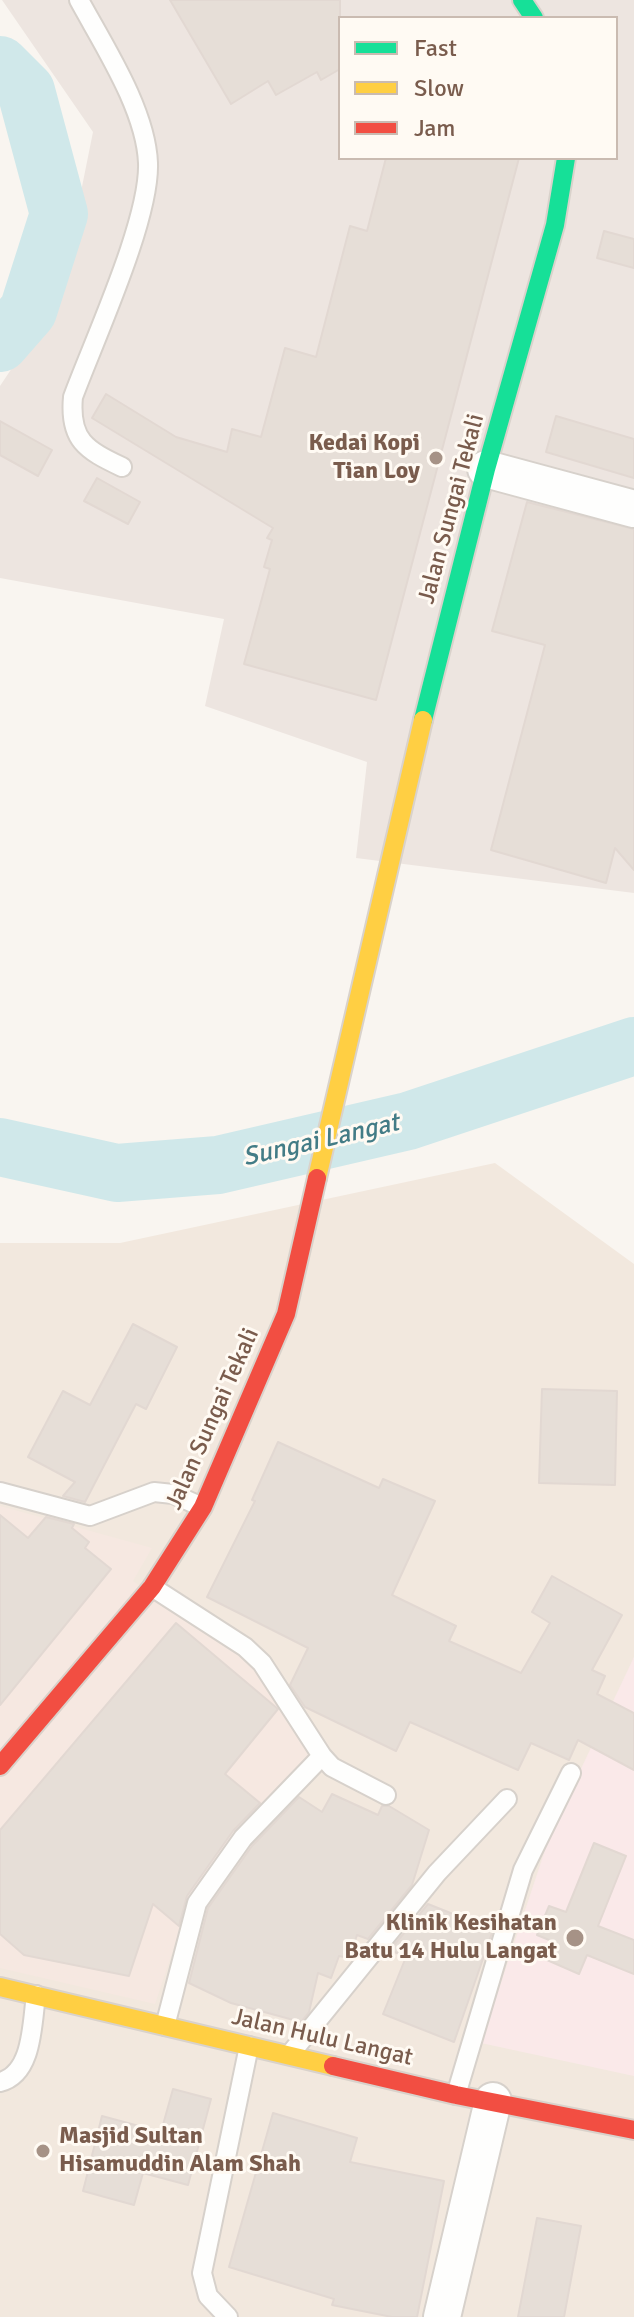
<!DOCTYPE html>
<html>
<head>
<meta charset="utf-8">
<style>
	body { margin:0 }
	#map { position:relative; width:634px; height:2317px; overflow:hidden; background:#f9f5f0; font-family:Signika,sans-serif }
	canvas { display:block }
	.legend { position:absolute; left:338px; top:16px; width:280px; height:144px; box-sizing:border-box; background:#fffaf3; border:2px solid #cabbb1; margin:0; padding:10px 14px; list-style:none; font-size:24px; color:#7a5c4d }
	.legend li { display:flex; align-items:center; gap:16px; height:40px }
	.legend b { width:40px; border:2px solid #cabbb1 }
</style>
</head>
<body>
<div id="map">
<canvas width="634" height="2317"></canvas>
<ul class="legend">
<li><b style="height:10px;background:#16e098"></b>Fast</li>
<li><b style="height:10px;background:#ffcf43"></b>Slow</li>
<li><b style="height:10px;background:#f24e42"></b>Jam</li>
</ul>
</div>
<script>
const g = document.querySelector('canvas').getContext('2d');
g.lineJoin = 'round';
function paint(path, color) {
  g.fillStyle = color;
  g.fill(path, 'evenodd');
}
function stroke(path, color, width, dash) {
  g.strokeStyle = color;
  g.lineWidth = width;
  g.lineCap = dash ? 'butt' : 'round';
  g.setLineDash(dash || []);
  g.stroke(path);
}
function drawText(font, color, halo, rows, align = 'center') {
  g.font = font + ' Signika,sans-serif';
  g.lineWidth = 6;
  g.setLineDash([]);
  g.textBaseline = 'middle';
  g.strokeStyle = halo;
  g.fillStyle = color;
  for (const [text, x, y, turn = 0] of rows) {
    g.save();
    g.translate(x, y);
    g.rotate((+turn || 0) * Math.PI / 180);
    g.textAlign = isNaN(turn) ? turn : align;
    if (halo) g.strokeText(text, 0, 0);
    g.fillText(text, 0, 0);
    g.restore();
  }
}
paint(new Path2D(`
	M 495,1163 L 634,1264 L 634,2317 L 0,2317 L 0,1243 L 120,1243 Z`), '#f2e8de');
paint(new Path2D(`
	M 0,1506 L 152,1548 L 133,1581 L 250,1660 L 312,1755 L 191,1896 L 155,2004 L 0,1968 Z`), '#f6e8e1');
paint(new Path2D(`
	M 2,0 L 634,0 L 634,893 L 356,858 L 367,762 L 205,706 L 224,619 L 0,578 L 0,386 L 60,296 L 93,132 ZM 340,18 L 616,18 L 616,158 L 340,158 Z`), '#ede5e0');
paint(new Path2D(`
	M 634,1657 L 634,2076 L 481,2043 L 551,1832 Z`), '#fae9e9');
stroke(new Path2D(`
	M 0,65 L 26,91 L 59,214 L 28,311 L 0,343
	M 0,1147 L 117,1173 L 218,1165 L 408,1121 L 634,1046`), '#d0e8ea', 58);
const building = new Path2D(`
	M 170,0 L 340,0 L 340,69 L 321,80 L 317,72 L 276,95 L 268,81 L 231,104 Z
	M 386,158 L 519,158 L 376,700 L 244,664 L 270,569 L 264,567 L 272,540 L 267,538 L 273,528 L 92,418 L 106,394 L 176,437 L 227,452 L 232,429 L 261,437 L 285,348 L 316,357 L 350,226 L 367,231 Z
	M 604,231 L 634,239 L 634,268 L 597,258 Z
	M 556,416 L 634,439 L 634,478 L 546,452 Z
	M 0,421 L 52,450 L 38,476 L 0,455 Z
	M 97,478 L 140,502 L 128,524 L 84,501 Z
	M 527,502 L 634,529 L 634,870 L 615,848 L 606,883 L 491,850 L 545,645 L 492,631 Z
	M 133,1324 L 177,1347 L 146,1409 L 136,1404 L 85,1502 L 63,1496 L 75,1482 L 28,1457 L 63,1391 L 90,1405 Z
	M 542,1389 L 617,1391 L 615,1485 L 539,1483 Z
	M 278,1442 L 379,1488 L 383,1479 L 435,1501 L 392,1595 L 456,1626 L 449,1641 L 521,1673 L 550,1623 L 532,1612 L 552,1576 L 622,1615 L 592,1670 L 605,1676 L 597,1694 L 634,1713 L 634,1770 L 578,1740 L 569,1760 L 531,1743 L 518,1770 L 410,1722 L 396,1751 L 305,1707 L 290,1685 L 308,1648 L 207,1597 L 255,1501 L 252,1500 Z
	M 0,1515 L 28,1538 L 46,1517 L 74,1524 L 72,1528 L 89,1542 L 85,1548 L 111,1569 L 0,1705 Z
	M 176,1623 L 278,1709 L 225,1774 L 260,1803 L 233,1831 L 187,1896 L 179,1926 L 153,1904 L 129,1976 L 24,1955 L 0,1934 L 0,1830 Z
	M 332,1794 L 378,1815 L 382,1806 L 389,1806 L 429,1830 L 412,1885 L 368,1939 L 357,1935 L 349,1958 L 339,1956 L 331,1978 L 318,1973 L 309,2012 L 301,2022 L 231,2003 L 189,1983 L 208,1908 L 252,1846 L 299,1797 L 322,1812 Z
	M 594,1843 L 626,1856 L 598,1926 L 634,1940 L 634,1974 L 587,1955 L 579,1974 L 547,1960 L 554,1942 L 537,1935 L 549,1906 L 566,1912 Z
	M 428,1904 L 493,1930 L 454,2042 L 383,2014 L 406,1957 L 390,1950 Z
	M 173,2089 L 211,2099 L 188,2185 L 143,2173 L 134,2205 L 83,2191 L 102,2116 L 161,2132 Z
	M 273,2113 L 357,2138 L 350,2162 L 444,2181 L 417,2317 L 392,2317 L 332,2305 L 334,2299 L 229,2267 Z
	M 537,2218 L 581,2226 L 564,2317 L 518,2317 Z`);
paint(building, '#e6ded7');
stroke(building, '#e2d8d2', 2);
const lane = new Path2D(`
	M 79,0 C 104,46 146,110 148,163 C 150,220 94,340 73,397 C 69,440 86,450 122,467
	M 0,1492 L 90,1516 L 154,1492 L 173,1494 L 202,1507
	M 152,1587 L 245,1647 L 262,1663 L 322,1756 L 332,1767 L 386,1795
	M 165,2026 L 197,1903 L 243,1838 L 322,1756
	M 291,2053 L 437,1873 L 507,1799
	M 0,2082 C 33,2074 32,2023 36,1995
	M 456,2095 L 523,1870 L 571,1773
	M 228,2317 L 208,2296 L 202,2273 L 249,2046`);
const street = new Path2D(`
	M 486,469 L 634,509
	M 442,2317 L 493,2101`);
const fast = new Path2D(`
	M 522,0 L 534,18
	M 423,720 L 486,469 L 555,225 L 566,158`);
const slow = new Path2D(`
	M 317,1178 L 423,720
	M 0,1987 L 333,2066`);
const jam = new Path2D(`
	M 0,1766 L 152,1587 L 203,1507 L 286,1314 L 317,1178
	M 333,2066 L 456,2095 L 634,2130`);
stroke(lane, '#d7d1cb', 22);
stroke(street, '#d7d1cb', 40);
stroke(fast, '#d9d2cb', 22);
stroke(slow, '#d9d2cb', 22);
stroke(jam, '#d9d2cb', 22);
stroke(lane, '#fefefd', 18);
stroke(street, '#fefefd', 36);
stroke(fast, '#16e098', 18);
stroke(slow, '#ffcf43', 18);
stroke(jam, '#f24e42', 18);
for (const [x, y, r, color] of [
	[436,458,8,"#a69286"],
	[575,1938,10,"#a69286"],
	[43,2151,8,"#a69286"]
]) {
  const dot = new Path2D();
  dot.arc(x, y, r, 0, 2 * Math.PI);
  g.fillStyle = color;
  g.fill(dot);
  stroke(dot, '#fffaf3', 3);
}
drawText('bold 24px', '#7a5c4d', '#fffaf3', [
	["Kedai Kopi",420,444],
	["Tian Loy",420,472],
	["Klinik Kesihatan",557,1924],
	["Batu 14 Hulu Langat",557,1952],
	["Masjid Sultan",59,2137,"left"],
	["Hisamuddin Alam Shah",59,2165,"left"]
], 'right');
drawText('24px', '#7a5c4d', '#fffaf3', [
	["Jalan Sungai Tekali",452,509,-75],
	["Jalan Sungai Tekali",213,1419,-66],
	["Jalan Hulu Langat",322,2038,13]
]);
drawText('italic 26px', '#437c86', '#fffaf3', [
	["Sungai Langat",321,1141,-13]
]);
</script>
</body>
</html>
